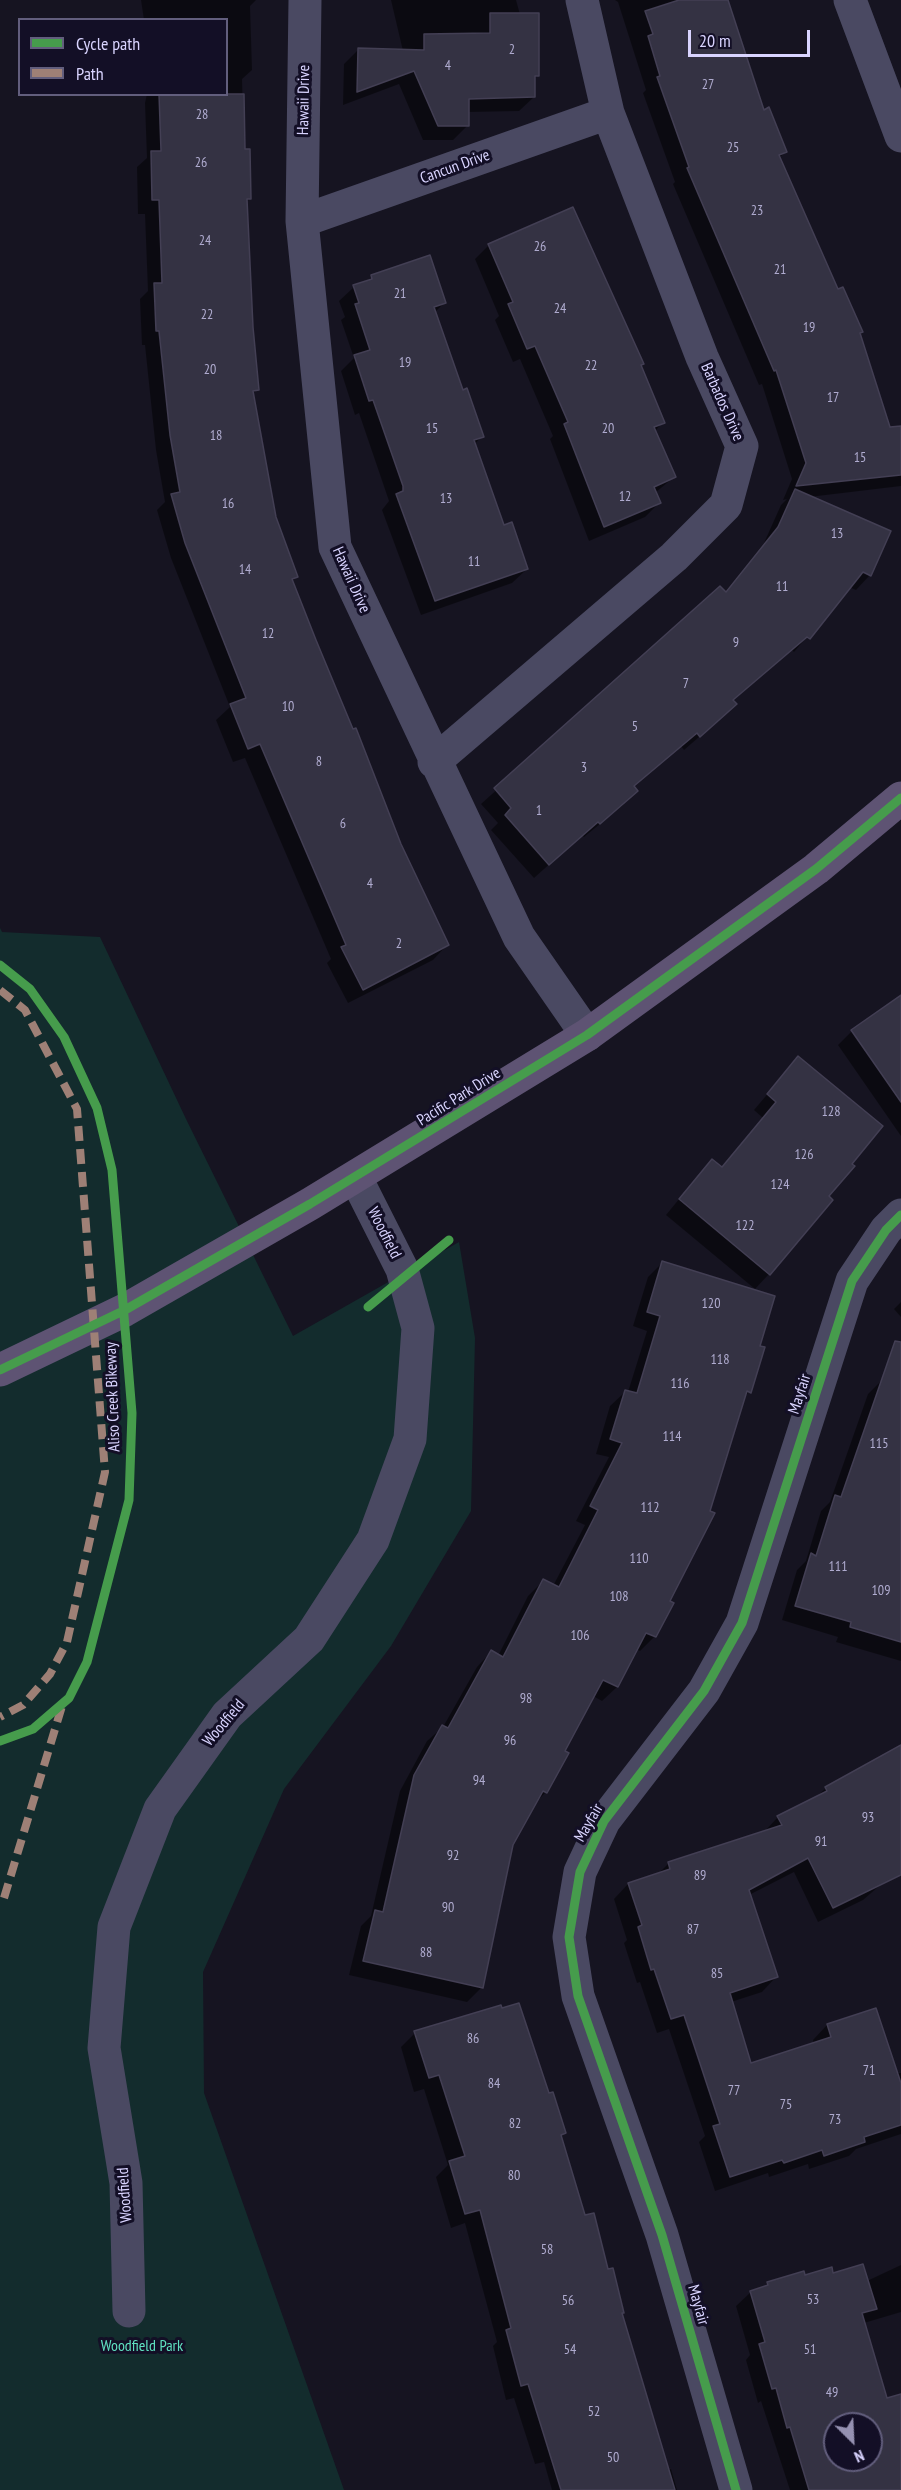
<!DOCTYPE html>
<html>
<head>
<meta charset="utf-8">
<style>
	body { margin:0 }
	#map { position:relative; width:901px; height:2490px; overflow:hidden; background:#161421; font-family:"PT Sans Narrow",sans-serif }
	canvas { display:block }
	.legend { position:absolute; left:18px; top:18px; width:210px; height:78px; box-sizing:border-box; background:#130f26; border:2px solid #625e7d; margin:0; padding:8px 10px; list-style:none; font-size:18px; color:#d9d4ff }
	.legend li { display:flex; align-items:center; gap:12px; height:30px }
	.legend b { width:30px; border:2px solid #625e7d }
	.north { position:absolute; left:823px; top:2412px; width:60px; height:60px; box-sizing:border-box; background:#130f26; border:2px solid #625e7d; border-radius:50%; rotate:156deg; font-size:16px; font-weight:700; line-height:24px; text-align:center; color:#d9d4ff }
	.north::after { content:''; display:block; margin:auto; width:21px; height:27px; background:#9591b1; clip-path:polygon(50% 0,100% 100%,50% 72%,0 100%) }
	.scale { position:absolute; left:688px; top:30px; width:122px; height:27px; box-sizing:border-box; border:3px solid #d9d4ff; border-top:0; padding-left:8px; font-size:18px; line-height:21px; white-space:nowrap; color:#d9d4ff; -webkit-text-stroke:4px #130f26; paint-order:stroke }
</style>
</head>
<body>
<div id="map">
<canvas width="901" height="2490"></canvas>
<ul class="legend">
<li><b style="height:8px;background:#469c4c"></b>Cycle path</li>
<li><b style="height:8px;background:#9e8076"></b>Path</li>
</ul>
<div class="north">N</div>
<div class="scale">20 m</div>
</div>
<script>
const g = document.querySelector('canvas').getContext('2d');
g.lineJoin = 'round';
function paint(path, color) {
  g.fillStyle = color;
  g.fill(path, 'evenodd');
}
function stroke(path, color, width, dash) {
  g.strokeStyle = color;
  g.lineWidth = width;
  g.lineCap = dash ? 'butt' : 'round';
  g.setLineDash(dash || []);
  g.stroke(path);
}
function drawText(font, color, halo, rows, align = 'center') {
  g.font = font + ' "PT Sans Narrow",sans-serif';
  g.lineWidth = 6;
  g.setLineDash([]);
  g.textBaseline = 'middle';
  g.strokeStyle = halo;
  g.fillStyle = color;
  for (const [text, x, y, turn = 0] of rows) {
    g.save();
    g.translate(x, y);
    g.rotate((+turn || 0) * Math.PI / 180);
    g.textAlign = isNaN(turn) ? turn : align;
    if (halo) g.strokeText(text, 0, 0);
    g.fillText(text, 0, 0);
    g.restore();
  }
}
paint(new Path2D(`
	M 0,928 L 2,932 L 100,937 L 186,1119 L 293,1336 L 459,1242 L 475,1338 L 471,1511 L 391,1646 L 284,1789 L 203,1972 L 204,2093 L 344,2490 L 0,2490 Z`), '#132c2d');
paint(new Path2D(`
	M 141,0 L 256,0 L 250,6 L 252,70 L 242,79 L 244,151 L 250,199 L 246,202 L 251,327 L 257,390 L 252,394 L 274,517 L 296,577 L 291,582 L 400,844 L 447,945 L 433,960 L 348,1003 L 327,963 L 331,959 L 245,758 L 233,762 L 216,720 L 230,707 L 171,558 L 157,510 L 165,502 L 156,450 L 145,345 L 142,345 L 140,299 L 148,291 L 145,214 L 138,214 L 137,167 L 147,158 L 145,103 L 147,94 L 226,94 L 226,20 L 144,20 Z
	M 391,0 L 516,0 L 537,76 L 534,79 L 534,97 L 519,111 L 468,112 L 468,125 L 453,140 L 423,140 L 399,84 L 343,105 L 344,64 L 358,50 L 403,51 Z
	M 615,0 L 727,0 L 763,112 L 785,152 L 779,158 L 858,334 L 889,429 L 901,428 L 901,486 L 809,497 L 870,575 L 856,590 L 849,587 L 794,652 L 792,650 L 732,701 L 721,718 L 684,750 L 681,746 L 633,787 L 636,791 L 622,806 L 584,837 L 582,835 L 534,878 L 491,830 L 498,823 L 481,804 L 720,588 L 724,593 L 764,543 L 781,505 L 787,499 L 783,500 L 792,479 L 762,384 L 759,385 L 673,184 L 675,182 L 643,93 L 646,90 L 618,2 Z
	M 489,245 L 639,366 L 663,422 L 655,431 L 674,477 L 655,493 L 659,503 L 645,517 L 589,541 L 550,439 L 553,436 L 520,359 L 513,362 L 495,320 L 499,316 L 475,259 Z
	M 372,277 L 444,303 L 434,313 L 462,392 L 482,436 L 474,445 L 503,527 L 527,569 L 512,583 L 421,615 L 382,510 L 389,501 L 359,413 L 355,415 L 341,371 L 354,358 L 341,320 L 345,317 L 339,301 L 354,287 L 365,283 Z
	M 901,1012 L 901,1136 L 838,1045 L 852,1031 Z
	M 798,1058 L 827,1196 L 769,1274 L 755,1289 L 666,1215 L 698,1176 L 721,1168 L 763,1118 L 754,1110 Z
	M 663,1262 L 758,1347 L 749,1392 L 744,1397 L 668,1602 L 672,1604 L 654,1637 L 640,1651 L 636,1649 L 617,1687 L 602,1701 L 593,1696 L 562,1751 L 546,1792 L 535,1803 L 511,1845 L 481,1988 L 467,2002 L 349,1975 L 361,1926 L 371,1916 L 400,1791 L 427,1741 L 443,1727 L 477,1667 L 491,1652 L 498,1656 L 528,1596 L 543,1581 L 553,1586 L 585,1525 L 576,1521 L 609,1457 L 596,1454 L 610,1406 L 625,1392 L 628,1392 L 647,1331 L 633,1326 L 648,1277 Z
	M 901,1302 L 901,1317 L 894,1309 Z
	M 883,1379 L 901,1385 L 901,1661 L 836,1642 L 838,1637 L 782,1620 L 797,1570 L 806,1561 L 821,1511 L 830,1502 L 868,1394 Z
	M 901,1747 L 901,1867 L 863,1900 L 818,1922 L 794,1872 L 749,1895 L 776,1977 L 762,1992 L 731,2002 L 750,2065 L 814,2044 L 813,2040 L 827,2025 L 875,2009 L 896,2073 L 901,2073 L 901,2134 L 856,2149 L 849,2156 L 809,2169 L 808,2164 L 769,2177 L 768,2173 L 715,2191 L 699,2142 L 705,2136 L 669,2029 L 657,2033 L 640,1982 L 637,1983 L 624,1943 L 627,1940 L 614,1899 L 628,1884 L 657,1875 L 669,1863 L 763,1833 L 778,1817 L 814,1799 L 826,1788 L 856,1773 L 864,1765 Z
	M 415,2033 L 549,2095 L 564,2133 L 560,2137 L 584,2217 L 620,2314 L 667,2470 L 671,2469 L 677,2490 L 552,2490 L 544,2462 L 535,2464 L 514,2398 L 506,2400 L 493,2346 L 497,2342 L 465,2223 L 451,2228 L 436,2177 L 448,2165 L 424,2089 L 414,2092 L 401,2047 Z
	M 901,2265 L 901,2312 L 864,2323 L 886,2400 L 901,2416 L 901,2490 L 790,2490 L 761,2401 L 758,2403 L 746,2360 L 750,2355 L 736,2306 L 751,2292 L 762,2289 L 768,2283 L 832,2274 L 867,2281 ZM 835,2424 L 871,2424 L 871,2460 L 835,2460 Z`), '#0007');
const building = new Path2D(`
	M 679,0 L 728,0 L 764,110 L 769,107 L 787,152 L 779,155 L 838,289 L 843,287 L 863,332 L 860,333 L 890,427 L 901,426 L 901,475 L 796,486 L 806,463 L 776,370 L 774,371 L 687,168 L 689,167 L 657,77 L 660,76 L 648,36 L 653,34 L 645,11 Z
	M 490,13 L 539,13 L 539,76 L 535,76 L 535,97 L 469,99 L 469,126 L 438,126 L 414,71 L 357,92 L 358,48 L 424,50 L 424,34 L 490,33 Z
	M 159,94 L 244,94 L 245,149 L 250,149 L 251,199 L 247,199 L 253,327 L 259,390 L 253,391 L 276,517 L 298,577 L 292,579 L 316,640 L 353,729 L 356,728 L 401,844 L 449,945 L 363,990 L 341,947 L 346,945 L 260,744 L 248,749 L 230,704 L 246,698 L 185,543 L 171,494 L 180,492 L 170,435 L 159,331 L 156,331 L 154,283 L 162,283 L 159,200 L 152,200 L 151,151 L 161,151 Z
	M 573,207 L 644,364 L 641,365 L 665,423 L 654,427 L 676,477 L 654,487 L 661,503 L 604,527 L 564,424 L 568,422 L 535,346 L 527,349 L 508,304 L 513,302 L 488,244 Z
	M 430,255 L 446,303 L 434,307 L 463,390 L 467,388 L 484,437 L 474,440 L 504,525 L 512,522 L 528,569 L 435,601 L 396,494 L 403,491 L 403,486 L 373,400 L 369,401 L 354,355 L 370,350 L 355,304 L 359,303 L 353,285 L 372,279 L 371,275 Z
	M 795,489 L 891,531 L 871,576 L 863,572 L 810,639 L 807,637 L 733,700 L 737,704 L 700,737 L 697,733 L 634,786 L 638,791 L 600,824 L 598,822 L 549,865 L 505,815 L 511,808 L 494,788 L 720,586 L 726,592 L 778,527 Z
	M 901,995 L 901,1102 L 851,1030 Z
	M 798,1056 L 883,1126 L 852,1164 L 855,1166 L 829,1196 L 833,1200 L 770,1275 L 679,1199 L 712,1159 L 722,1167 L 776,1102 L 767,1094 Z
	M 662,1261 L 775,1296 L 760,1346 L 765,1347 L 751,1393 L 747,1391 L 710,1511 L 715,1513 L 670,1601 L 674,1603 L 656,1637 L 646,1633 L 618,1687 L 603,1680 L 565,1751 L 569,1753 L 547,1793 L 543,1791 L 513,1845 L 483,1988 L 363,1961 L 375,1910 L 383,1912 L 414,1775 L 442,1725 L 448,1728 L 491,1650 L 503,1657 L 543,1579 L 559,1587 L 598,1510 L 590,1506 L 622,1443 L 610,1439 L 625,1390 L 637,1393 L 660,1316 L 647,1312 Z
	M 895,1341 L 901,1342 L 901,1642 L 850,1627 L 851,1622 L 795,1606 L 811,1553 L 816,1556 L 835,1495 L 841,1497 Z
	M 901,1745 L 901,1875 L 833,1908 L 808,1858 L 749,1890 L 778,1977 L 730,1993 L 751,2063 L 831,2037 L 827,2024 L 876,2008 L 901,2083 L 901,2125 L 864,2137 L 865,2142 L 824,2156 L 822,2150 L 784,2163 L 782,2160 L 730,2177 L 713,2126 L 720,2124 L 684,2015 L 671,2019 L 654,1969 L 651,1970 L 638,1927 L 642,1925 L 628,1883 L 670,1869 L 668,1862 L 782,1825 L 777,1816 L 827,1791 L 825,1787 Z
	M 519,2003 L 549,2093 L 553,2092 L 566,2133 L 561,2135 L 585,2215 L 594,2213 L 608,2269 L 613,2268 L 624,2313 L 622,2313 L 675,2490 L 561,2490 L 528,2384 L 521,2386 L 506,2330 L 511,2328 L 480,2210 L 465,2214 L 449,2161 L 465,2156 L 439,2075 L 429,2078 L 414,2031 L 501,2005 L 502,2008 Z
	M 863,2264 L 877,2309 L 862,2313 L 887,2398 L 901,2394 L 901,2490 L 809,2490 L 790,2427 L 787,2428 L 776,2388 L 772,2389 L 759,2344 L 765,2342 L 750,2291 L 768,2285 L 767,2282 L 804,2271 L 805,2275 L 832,2267 L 833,2273 ZM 835,2424 L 871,2424 L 871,2460 L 835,2460 Z`);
paint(building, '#343243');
stroke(building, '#433f54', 1.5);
stroke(new Path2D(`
	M 305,0 L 302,221 L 335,547 L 519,937 L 587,1035
	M 850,0 L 901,136
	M 302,221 L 608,113
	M 434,762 L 674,557 L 726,505 L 742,446 L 702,357 L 608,113 L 582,0
	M 129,2311 L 126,2183 L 104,2048 L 114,1927 L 160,1809 L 227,1715 L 309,1639 L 373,1540 L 410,1439 L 418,1328 L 402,1269 L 356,1178
	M 736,2490 L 662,2235 L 578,1996 L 569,1937 L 580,1872 L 604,1821 L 704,1691 L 742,1623 L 852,1281 L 886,1230 L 901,1215`), '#4a4962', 33);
stroke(new Path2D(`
	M 0,1370 L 125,1310 L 310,1204 L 587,1035 L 816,869 L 901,798`), '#5e5373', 33);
stroke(new Path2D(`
	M 0,990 L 25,1010 L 77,1109 L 105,1472 L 67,1642 L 50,1674 L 23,1705 L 0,1717
	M 4,1898 L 62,1706`), '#9e8076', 8, [15, 8]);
stroke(new Path2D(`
	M 0,965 L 30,989 L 64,1037 L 97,1108 L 112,1170 L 132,1413 L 129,1500 L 87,1662 L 69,1698 L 62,1704 L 33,1729 L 0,1741
	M 368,1307 L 449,1240
	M 0,1370 L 125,1310 L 310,1204 L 587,1035 L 816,869 L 901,798
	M 736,2490 L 662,2235 L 578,1996 L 569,1937 L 580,1872 L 604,1821 L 704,1691 L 742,1623 L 852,1281 L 886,1230 L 901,1215`), '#469c4c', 9);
drawText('14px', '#b0acd0', null, [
	["2",512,50],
	["4",448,66],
	["27",708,85],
	["28",202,115],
	["25",733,148],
	["26",201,163],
	["23",757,211],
	["24",205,241],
	["26",540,247],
	["21",780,270],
	["21",400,294],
	["24",560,309],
	["22",207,315],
	["19",809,328],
	["19",405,363],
	["22",591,366],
	["20",210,370],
	["17",833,398],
	["15",432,429],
	["20",608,429],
	["18",216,436],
	["15",860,458],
	["12",625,497],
	["13",446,499],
	["16",228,504],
	["13",837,534],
	["11",474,562],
	["14",245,570],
	["11",782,587],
	["12",268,634],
	["9",736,643],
	["7",686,684],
	["10",288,707],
	["5",635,727],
	["8",319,762],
	["3",584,768],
	["1",539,811],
	["6",343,824],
	["4",370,884],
	["2",399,944],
	["128",831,1112],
	["126",804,1155],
	["124",780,1185],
	["122",745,1226],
	["120",711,1304],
	["118",720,1360],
	["116",680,1384],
	["114",672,1437],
	["115",879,1444],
	["112",650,1508],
	["110",639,1559],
	["111",838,1567],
	["109",881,1591],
	["108",619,1597],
	["106",580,1636],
	["98",526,1699],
	["96",510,1741],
	["94",479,1781],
	["93",868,1818],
	["91",821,1842],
	["92",453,1856],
	["89",700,1876],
	["90",448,1908],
	["87",693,1930],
	["88",426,1953],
	["85",717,1974],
	["86",473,2039],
	["71",869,2071],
	["84",494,2084],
	["77",734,2091],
	["75",786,2105],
	["73",835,2120],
	["82",515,2124],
	["80",514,2176],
	["58",547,2250],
	["53",813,2300],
	["56",568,2301],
	["54",570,2350],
	["51",810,2350],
	["49",832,2393],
	["52",594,2412],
	["50",613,2458]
]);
drawText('16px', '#d9d4ff', '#130f26', [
	["Hawaii Drive",304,100,-89],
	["Cancun Drive",455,167,-20],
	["Barbados Drive",722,402,66],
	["Hawaii Drive",351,580,66],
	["Pacific Park Drive",459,1097,-32],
	["Woodfield",384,1233,63],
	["Mayfair",800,1394,-72],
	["Aliso Creek Bikeway",113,1397,-92],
	["Woodfield",224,1723,-50],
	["Mayfair",589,1823,-60],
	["Woodfield",125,2195,-94],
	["Mayfair",698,2305,74]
]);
drawText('16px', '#5fe0c0', '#130f26', [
	["Woodfield Park",142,2346]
]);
</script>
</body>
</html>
